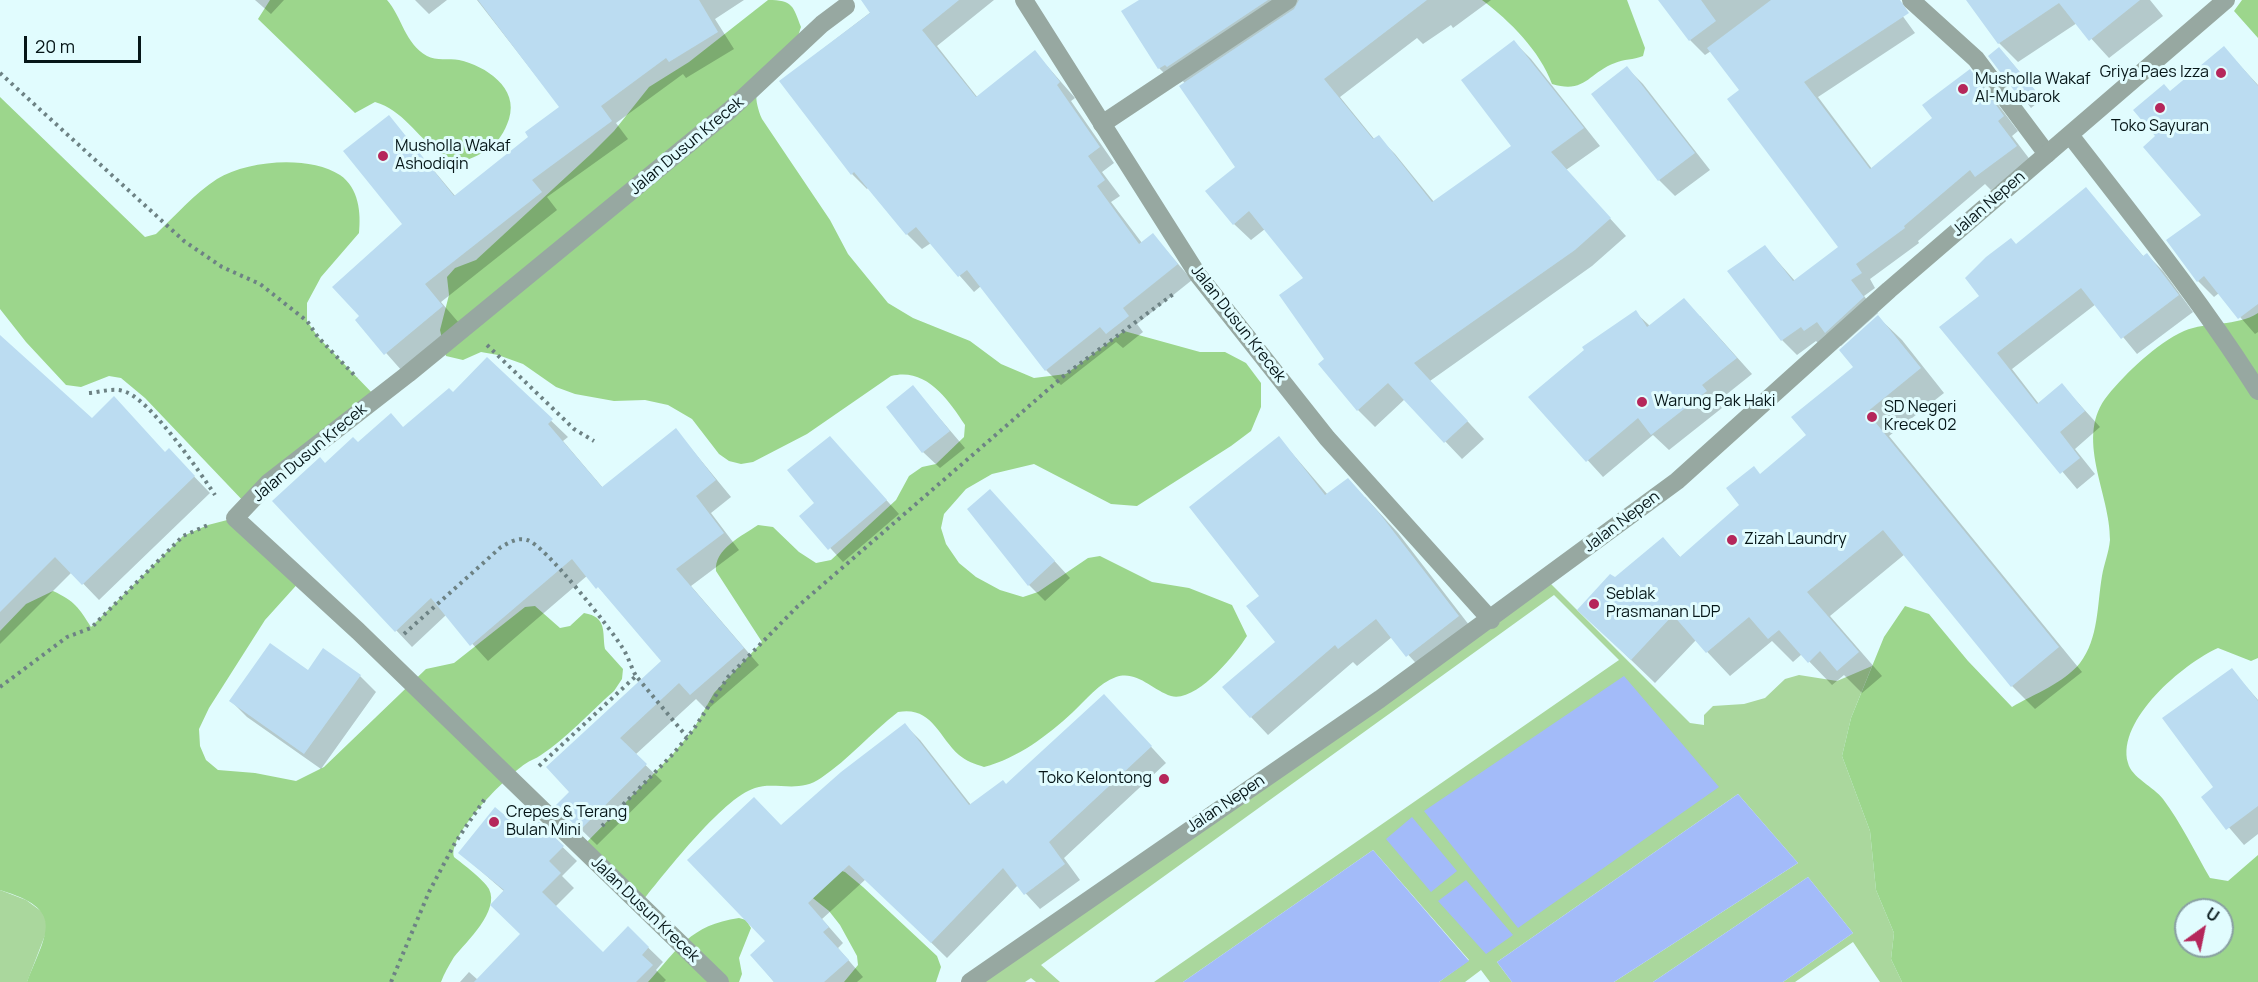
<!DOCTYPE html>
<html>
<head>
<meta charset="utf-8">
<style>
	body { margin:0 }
	#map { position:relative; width:2258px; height:982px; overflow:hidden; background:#e1fcfe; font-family:Manrope,sans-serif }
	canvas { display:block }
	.north { position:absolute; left:2174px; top:898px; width:60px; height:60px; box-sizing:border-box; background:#e1fcfe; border:2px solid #89a0a2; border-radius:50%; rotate:33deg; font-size:16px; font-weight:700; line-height:24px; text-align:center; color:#061618 }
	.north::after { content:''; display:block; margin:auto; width:21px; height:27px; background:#b5275b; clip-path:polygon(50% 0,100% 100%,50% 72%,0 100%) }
	.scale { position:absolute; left:24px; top:36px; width:117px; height:27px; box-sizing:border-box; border:3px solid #061618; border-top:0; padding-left:8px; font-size:18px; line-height:21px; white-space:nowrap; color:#061618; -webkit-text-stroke:4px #e1fcfe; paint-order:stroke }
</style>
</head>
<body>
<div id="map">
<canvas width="2258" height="982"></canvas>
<div class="north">U</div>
<div class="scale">20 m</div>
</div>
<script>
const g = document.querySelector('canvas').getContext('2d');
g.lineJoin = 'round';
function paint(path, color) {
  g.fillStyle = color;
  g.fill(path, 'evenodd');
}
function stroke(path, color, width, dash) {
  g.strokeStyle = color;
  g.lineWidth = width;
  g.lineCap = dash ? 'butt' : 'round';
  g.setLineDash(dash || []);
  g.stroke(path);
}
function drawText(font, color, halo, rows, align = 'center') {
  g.font = font + ' Manrope,sans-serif';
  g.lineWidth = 6;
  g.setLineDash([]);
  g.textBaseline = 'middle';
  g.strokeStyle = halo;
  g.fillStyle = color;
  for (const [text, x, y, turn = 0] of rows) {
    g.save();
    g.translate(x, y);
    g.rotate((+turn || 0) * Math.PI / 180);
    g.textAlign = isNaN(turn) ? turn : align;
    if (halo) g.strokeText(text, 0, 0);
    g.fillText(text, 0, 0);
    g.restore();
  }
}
paint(new Path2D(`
	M 1546,579 L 1690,723 L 1704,725 L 1704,715 L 1713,706 L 1744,704 L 1765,698 L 1785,679 L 1799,675 L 1837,681 L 1872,666 L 1851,718 L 1842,756 L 1870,831 L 1876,890 L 1894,933 L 1891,959 L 1902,982 L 1880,982 L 1853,942 L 1795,982 L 1783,982 L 1853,933 L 1808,877 L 1653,982 L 1614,982 L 1798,863 L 1738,794 L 1497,962 L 1512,982 L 1490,982 L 1481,970 L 1465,982 L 1439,982 L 1469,960 L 1373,850 L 1183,982 L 1154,982 L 1619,660 L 1554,595 L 1041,965 L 1060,982 L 1036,982 L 1031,978 L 1025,982 L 970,982 Z
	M 0,890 L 26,900 L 45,914 L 47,930 L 27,982 L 0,982 Z`), '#aad79d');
paint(new Path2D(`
	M 270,0 L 387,0 C 402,17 405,44 427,56 C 436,61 449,58 459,60 C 486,66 519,88 509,119 C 500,146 485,153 460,163 C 453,159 445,156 439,152 C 416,136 403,110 375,102 L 355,113 L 258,19 Z
	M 768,0 C 793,0 793,6 801,27 C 798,35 796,47 791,54 C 771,81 745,77 762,119 L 830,220 L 848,254 L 888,303 L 913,318 L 970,341 L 1001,364 L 1034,378 L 1066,374 L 1124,331 L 1200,352 L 1225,352 L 1246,363 L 1261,383 L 1261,407 L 1251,431 L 1231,446 L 1137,506 L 1111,504 L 1034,464 L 992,474 L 966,489 L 944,514 L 941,528 L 946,544 L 959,563 L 976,577 L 1000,590 L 1023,597 L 1038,592 L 1088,558 L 1100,556 L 1152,582 L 1189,588 L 1232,605 L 1247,636 C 1235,655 1196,703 1171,696 C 1152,690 1137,670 1116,677 C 1099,683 1086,700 1073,712 C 1047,736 1018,758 984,767 C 975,764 966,761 959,755 C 938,736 932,706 898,712 C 871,733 849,759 821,778 C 799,794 775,781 755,788 C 722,798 662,877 639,905 L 581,848 L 673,754 L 693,730 L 714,693 L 762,642 L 716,571 C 714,549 742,536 758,525 L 773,527 L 799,552 L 816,563 L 831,560 L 896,500 L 909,476 L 922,467 L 936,464 L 964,437 L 965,425 C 948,399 926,367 891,376 L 807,434 L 753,462 L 741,464 L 729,461 L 719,454 L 692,419 L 668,405 L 645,400 L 614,401 L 575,394 L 556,387 L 523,364 L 498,355 L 481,352 L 463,360 L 446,356 L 440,330 L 449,295 L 447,277 L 455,268 L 476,260 L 592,153 L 614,131 L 649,87 L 689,62 Z
	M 1482,0 L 1627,0 L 1645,48 L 1643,56 C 1633,60 1624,59 1615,63 C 1588,73 1586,94 1552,84 C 1540,51 1510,21 1482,0 Z
	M 2242,0 L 2258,0 L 2258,38 L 2234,11 Z
	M 0,97 L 145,237 L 156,234 C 175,216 195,193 217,179 C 248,160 309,155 340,175 C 359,188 361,213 359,233 L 321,277 L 307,303 L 307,321 L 318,337 L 377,398 L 247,505 L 145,398 L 121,378 L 109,376 L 81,387 L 66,385 L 26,342 L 0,309 Z
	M 2258,313 L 2258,658 L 2251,661 L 2218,648 C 2184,663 2116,720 2128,763 C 2131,777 2154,787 2163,799 C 2181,823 2195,852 2210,878 L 2228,881 L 2258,855 L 2258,982 L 1902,982 L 1891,959 L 1894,933 L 1876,890 L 1870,831 L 1842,756 L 1851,718 L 1884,637 L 1905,606 L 1929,614 L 1968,661 L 2012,707 C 2034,694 2064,683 2080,663 C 2099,638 2097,605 2102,576 C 2104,564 2109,552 2110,540 C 2111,494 2073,437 2108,395 C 2126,373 2157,343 2184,331 C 2208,321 2236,327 2258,313 ZM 2186,910 L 2222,910 L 2222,946 L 2186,946 Z
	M 235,518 L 302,579 L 265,620 L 209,708 L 199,729 L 200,746 L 206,760 L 218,770 L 255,773 L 296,781 L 324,767 L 426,669 L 454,663 L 525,607 L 535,606 L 560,628 L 570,626 L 584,613 C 608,617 602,633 605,649 L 623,669 L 622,679 L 614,691 C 590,712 567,738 541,755 C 536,759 530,760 525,764 C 506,777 448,834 454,857 C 463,864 484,880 489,889 C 500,911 466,942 454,957 C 449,965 444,974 441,982 L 27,982 C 47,931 66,910 0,890 L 0,631 L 26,604 L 53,591 C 75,601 79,608 91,627 L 183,536 L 208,525 Z
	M 830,867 L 845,872 L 863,887 L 937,956 L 941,967 L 936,982 L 844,982 L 858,965 L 857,956 L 840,925 L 829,911 L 804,891 Z
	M 739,918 L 746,920 L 751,928 L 739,958 L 742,974 L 739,982 L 648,982 C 678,949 690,925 739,918 Z`), '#9cd68c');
paint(new Path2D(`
	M 1624,676 L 1719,787 L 1518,928 L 1424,811 Z
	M 1738,794 L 1798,863 L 1614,982 L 1512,982 L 1497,962 Z
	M 1412,817 L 1457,871 L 1431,892 L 1386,839 Z
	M 1373,850 L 1469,961 L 1439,982 L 1183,982 Z
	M 1808,877 L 1853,933 L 1783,982 L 1653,982 Z
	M 1466,880 L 1513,935 L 1486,954 L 1438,901 Z`), '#a3bbf9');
paint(new Path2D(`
	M 255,0 L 284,0 L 271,14 Z
	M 415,0 L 447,0 L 429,14 Z
	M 477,0 L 744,0 L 715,19 L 734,49 L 686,78 L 683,74 L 616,123 L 628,139 L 547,197 L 557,210 L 441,302 L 459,323 L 402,371 L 357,320 L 361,316 L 404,224 L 389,117 L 456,197 L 530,137 L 561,108 Z
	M 882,0 L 994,0 L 937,46 L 978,98 L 1035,52 L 1075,98 L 1071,101 L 1114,163 L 1102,172 L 1120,196 L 1111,202 L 1142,243 L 1153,235 L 1192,280 L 1137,324 L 1143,332 L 1123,348 L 1116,342 L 1061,385 L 1046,370 L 981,286 L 974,292 L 931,243 L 922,249 L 907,234 L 869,187 L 867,189 L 852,174 L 781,81 L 884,2 Z
	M 1142,0 L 1491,0 L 1453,28 L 1451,25 L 1423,44 L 1417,38 L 1340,97 L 1375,140 L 1378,137 L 1395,154 L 1434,202 L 1513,146 L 1514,42 L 1531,59 L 1600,146 L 1566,170 L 1626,236 L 1592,266 L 1430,381 L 1484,439 L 1462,459 L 1405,399 L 1375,427 L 1358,410 L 1326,359 L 1305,279 L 1265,229 L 1251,240 L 1234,224 L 1237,167 L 1185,84 L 1183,81 L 1176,85 L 1159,68 L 1123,11 Z
	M 1660,0 L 1891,0 L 1915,33 L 1818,97 L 1872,169 L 1934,118 L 1969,71 L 1984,86 L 2018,131 L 2012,136 L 2031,161 L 1991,190 L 1985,184 L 1918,241 L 1919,243 L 1870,279 L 1875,288 L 1864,296 L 1878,313 L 1841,346 L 1831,337 L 1820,345 L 1816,341 L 1797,355 L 1782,340 L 1765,247 L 1795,281 L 1840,247 L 1741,91 L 1711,51 L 1705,55 L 1690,40 Z
	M 1968,0 L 2150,0 L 2163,16 L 2109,58 L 2077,23 L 2018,62 L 1999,43 Z
	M 2224,48 L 2258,85 L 2258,332 L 2255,334 L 2219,293 L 2214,297 L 2198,281 L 2204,215 L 2157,136 L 2171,93 Z
	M 1990,56 L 2007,57 L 2042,99 L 2031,108 Z
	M 1627,68 L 1643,84 L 1710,170 L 1675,196 L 1659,180 L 1593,94 Z
	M 2086,189 L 2144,257 L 2147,255 L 2163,271 L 2193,312 L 2137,354 L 2096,304 L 2012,369 L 2039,404 L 2062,385 L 2100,427 L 2075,449 L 2095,474 L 2077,489 L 1941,327 L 1981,296 L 2016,245 Z
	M 1635,312 L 1650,326 L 1700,316 L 1752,374 L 1717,402 L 1722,408 L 1669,450 L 1653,435 L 1603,477 L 1531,398 Z
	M 1878,317 L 1902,340 L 1944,393 L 1889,436 L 2082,672 L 2035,709 L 2012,686 L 1905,554 L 1830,616 L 1882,676 L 1862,693 L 1844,675 L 1832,685 L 1802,654 L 1793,662 L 1772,641 L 1730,676 L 1696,640 L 1655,683 L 1579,610 L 1663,539 L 1681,558 L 1742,505 L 1761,475 L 1809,436 L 1855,367 Z
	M 0,337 L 92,420 L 166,453 L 185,467 L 210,493 L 99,600 L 72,572 L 0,644 Z
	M 487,359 L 568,437 L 563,441 L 603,488 L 676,430 L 731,497 L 711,513 L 739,550 L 691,586 L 759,665 L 707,710 L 696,699 L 635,755 L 662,781 L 597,845 L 557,806 L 571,792 L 663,661 L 588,575 L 488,661 L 446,615 L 412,647 L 274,501 L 358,444 L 404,429 L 454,394 Z
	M 913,387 L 965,448 L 940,468 L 923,452 Z
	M 830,438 L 899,514 L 843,562 L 801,516 L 816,503 Z
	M 1279,438 L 1328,495 L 1365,497 L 1398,533 L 1476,634 L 1425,673 L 1392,637 L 1357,666 L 1353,662 L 1268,735 L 1251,717 L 1277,642 L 1261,596 Z
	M 1006,508 L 1070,578 L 1045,601 L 1029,585 Z
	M 2232,670 L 2258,700 L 2258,834 L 2244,845 L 2203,797 L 2217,786 Z
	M 360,676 L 376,692 L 321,769 L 247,717 L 231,701 Z
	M 1119,712 L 1166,763 L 1064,858 L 1080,880 L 1040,909 L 1018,885 L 947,958 L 866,879 L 822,919 L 843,943 L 838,948 L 863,977 L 857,982 L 774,982 L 752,955 L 767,941 L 782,827 L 905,725 L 920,740 L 971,805 L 1006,786 Z
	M 539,824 L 577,861 L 562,876 L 574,888 L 555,907 L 603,955 L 628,928 L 663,962 L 656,970 L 666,980 L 664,982 L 460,982 L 469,972 L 478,980 L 522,935 L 505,892 L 460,853 L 528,836 Z`), '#0003');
paint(new Path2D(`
	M 478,0 L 699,0 L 718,32 L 669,62 L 666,58 L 601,106 L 612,121 L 532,180 L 542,192 L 425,284 L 443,306 L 384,355 L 355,320 L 359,316 L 332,287 L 402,224 L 343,151 L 389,115 L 454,196 L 528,137 L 525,132 L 559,107 Z
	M 861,0 L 959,0 L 922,30 L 976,97 L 1035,50 L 1060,82 L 1057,85 L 1100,147 L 1088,156 L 1105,180 L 1097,186 L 1139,244 L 1153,233 L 1178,264 L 1123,308 L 1129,316 L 1106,334 L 1100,327 L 1045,371 L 967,270 L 958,277 L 916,227 L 906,235 L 854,172 L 851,175 L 779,81 L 870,13 Z
	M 1139,0 L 1268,0 L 1167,67 L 1165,65 L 1158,69 L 1121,11 Z
	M 1299,0 L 1427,0 L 1324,79 L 1373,139 L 1379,135 L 1432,202 L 1511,146 L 1461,80 L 1514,40 L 1584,128 L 1551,152 L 1611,218 L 1575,250 L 1414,363 L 1468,421 L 1444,443 L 1388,383 L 1357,411 L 1318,364 L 1324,359 L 1279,295 L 1303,278 L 1249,211 L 1233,225 L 1205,191 L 1235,167 L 1179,86 L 1294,9 Z
	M 1658,0 L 1701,0 L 1716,21 L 1689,41 Z
	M 1771,0 L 1900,0 L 1909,13 L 1804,82 L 1870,169 L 1932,118 L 1922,105 L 1970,69 L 2004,116 L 1998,121 L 2017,146 L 1975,177 L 1970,170 L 1904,226 L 1905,228 L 1856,264 L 1862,273 L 1851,280 L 1864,297 L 1825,333 L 1817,322 L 1804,331 L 1801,327 L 1781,341 L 1727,271 L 1765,245 L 1793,281 L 1838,247 L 1727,99 L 1739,90 L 1707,48 Z
	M 1966,0 L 2140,0 L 2089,41 L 2059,3 L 1998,44 Z
	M 2224,46 L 2258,86 L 2258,304 L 2238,319 L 2204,276 L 2197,282 L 2166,240 L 2201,215 L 2143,147 L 2155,136 L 2133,110 L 2164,84 L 2170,91 Z
	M 1999,47 L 2035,90 L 2022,101 L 1988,56 Z
	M 1627,66 L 1695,153 L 1658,181 L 1591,94 Z
	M 2086,187 L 2143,256 L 2147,253 L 2179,295 L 2121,339 L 2081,288 L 1997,353 L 2037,404 L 2062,383 L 2085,411 L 2060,432 L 2080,458 L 2060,474 L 1939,327 L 1979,296 L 1965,278 L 1986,257 L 2011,238 L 2016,244 Z
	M 1684,298 L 1737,358 L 1702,385 L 1707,391 L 1651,435 L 1638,418 L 1586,462 L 1528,397 L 1584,350 L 1582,347 L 1636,310 L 1647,327 Z
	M 1878,315 L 1921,368 L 1867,412 L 2059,647 L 2011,687 L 1883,530 L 1807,592 L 1859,652 L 1837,671 L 1820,651 L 1808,663 L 1779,630 L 1768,639 L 1749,617 L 1706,653 L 1673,615 L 1631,660 L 1577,610 L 1610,574 L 1615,577 L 1663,537 L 1680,557 L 1739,505 L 1726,488 L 1754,466 L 1760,474 L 1806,435 L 1791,417 L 1853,367 L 1839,350 Z
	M 0,335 L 92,418 L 114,396 L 165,452 L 169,448 L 195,476 L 82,585 L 55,557 L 0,612 Z
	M 487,357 L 553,419 L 548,424 L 602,487 L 676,428 L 716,480 L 696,496 L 724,533 L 676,569 L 744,648 L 690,695 L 679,683 L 620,738 L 647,764 L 580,830 L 555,806 L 569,792 L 546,767 L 661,661 L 598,587 L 596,589 L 572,559 L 470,646 L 431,598 L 395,632 L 272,501 L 320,457 L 325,463 L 353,437 L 358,442 L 391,413 L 403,427 L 449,388 L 453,392 Z
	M 913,385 L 950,431 L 922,453 L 886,407 Z
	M 830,436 L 887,500 L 828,550 L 799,516 L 814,503 L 787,470 Z
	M 1279,436 L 1325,495 L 1348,478 L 1380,514 L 1459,616 L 1406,657 L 1376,619 L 1338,649 L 1335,645 L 1250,718 L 1222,687 L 1275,642 L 1246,606 L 1259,596 L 1189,507 Z
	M 990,489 L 1055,561 L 1028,586 L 967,509 Z
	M 270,643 L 308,670 L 323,648 L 361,675 L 304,754 L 229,701 Z
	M 2232,668 L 2258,701 L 2258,806 L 2226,830 L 2201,797 L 2213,787 L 2162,718 Z
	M 1104,694 L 1152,746 L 1049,842 L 1065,864 L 1024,895 L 1003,868 L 931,943 L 849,865 L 808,903 L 829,927 L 823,932 L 849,960 L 824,982 L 774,982 L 750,955 L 765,941 L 687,860 L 754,797 L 781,825 L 841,772 L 905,723 L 969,805 L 1003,780 L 1006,784 Z
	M 495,807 L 527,834 L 539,822 L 564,846 L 549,861 L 561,873 L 542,892 L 603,952 L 628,926 L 649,947 L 642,955 L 653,965 L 636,982 L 474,982 L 520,934 L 490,905 L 504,890 L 458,853 Z`), '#bbdcf1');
stroke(new Path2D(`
	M 0,73 L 184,241 L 222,267 L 260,284 L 307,321 L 318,337 L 357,378
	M 487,345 L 574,429 L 594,441
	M 89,393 C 102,392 114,387 126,392 C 152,402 199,471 215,495
	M 404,634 L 501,547 C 509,543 517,537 527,540 C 543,543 611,629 622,647 C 628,656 631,667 636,676
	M 0,687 L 67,637 L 91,628 L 183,536 L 208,525
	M 539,766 L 636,676 L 687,737
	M 602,826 L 673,754 L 693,730 L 728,677 L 797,607 L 1066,374 L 1176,292
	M 391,982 L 429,892 L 455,843 L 486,797`), '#6d8284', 4, [3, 4.5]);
stroke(new Path2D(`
	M 1911,0 L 1976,59 L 2047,154
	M 1102,124 L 1288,0`), '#97a8a1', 18);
stroke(new Path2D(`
	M 1024,0 L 1198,275 L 1327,438 L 1491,620
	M 2070,135 C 2135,219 2202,302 2258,391
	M 720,982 L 358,631 L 235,518 L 269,482 L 408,374 L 730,110 L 822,24 L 846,6
	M 970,982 L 1380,699 L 1677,481 L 1889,290 L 2226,0`), '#97a8a1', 18);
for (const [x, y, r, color] of [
	[2221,73,6,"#b5275b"],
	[1963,89,6,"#b5275b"],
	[2160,108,6,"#b5275b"],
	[383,156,6,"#b5275b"],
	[1642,402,6,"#b5275b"],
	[1872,417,6,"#b5275b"],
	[1732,540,6,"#b5275b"],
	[1594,604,6,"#b5275b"],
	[1164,779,6,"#b5275b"],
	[494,822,6,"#b5275b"]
]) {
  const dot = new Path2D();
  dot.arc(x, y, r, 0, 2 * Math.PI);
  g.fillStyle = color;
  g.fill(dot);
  stroke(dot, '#e1fcfe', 2);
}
drawText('16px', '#061618', '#e1fcfe', [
	["Griya Paes Izza",2209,73,"right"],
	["Musholla Wakaf",1975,80],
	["Al-Mubarok",1975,98],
	["Toko Sayuran",2160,127,"center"],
	["Musholla Wakaf",395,147],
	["Ashodiqin",395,165],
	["Warung Pak Haki",1654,402],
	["SD Negeri",1884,408],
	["Krecek 02",1884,426],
	["Zizah Laundry",1744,540],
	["Seblak",1606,595],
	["Prasmanan LDP",1606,613],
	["Toko Kelontong",1152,779,"right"],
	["Crepes & Terang",506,813],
	["Bulan Mini",506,831]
], 'left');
drawText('16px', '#061618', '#e1fcfe', [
	["Jalan Dusun Krecek",687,146,-40],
	["Jalan Nepen",1989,204,-41],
	["Jalan Dusun Krecek",1238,324,52],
	["Jalan Dusun Krecek",310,453,-40],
	["Jalan Nepen",1622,522,-37],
	["Jalan Nepen",1226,804,-34],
	["Jalan Dusun Krecek",645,910,44]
]);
</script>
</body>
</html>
